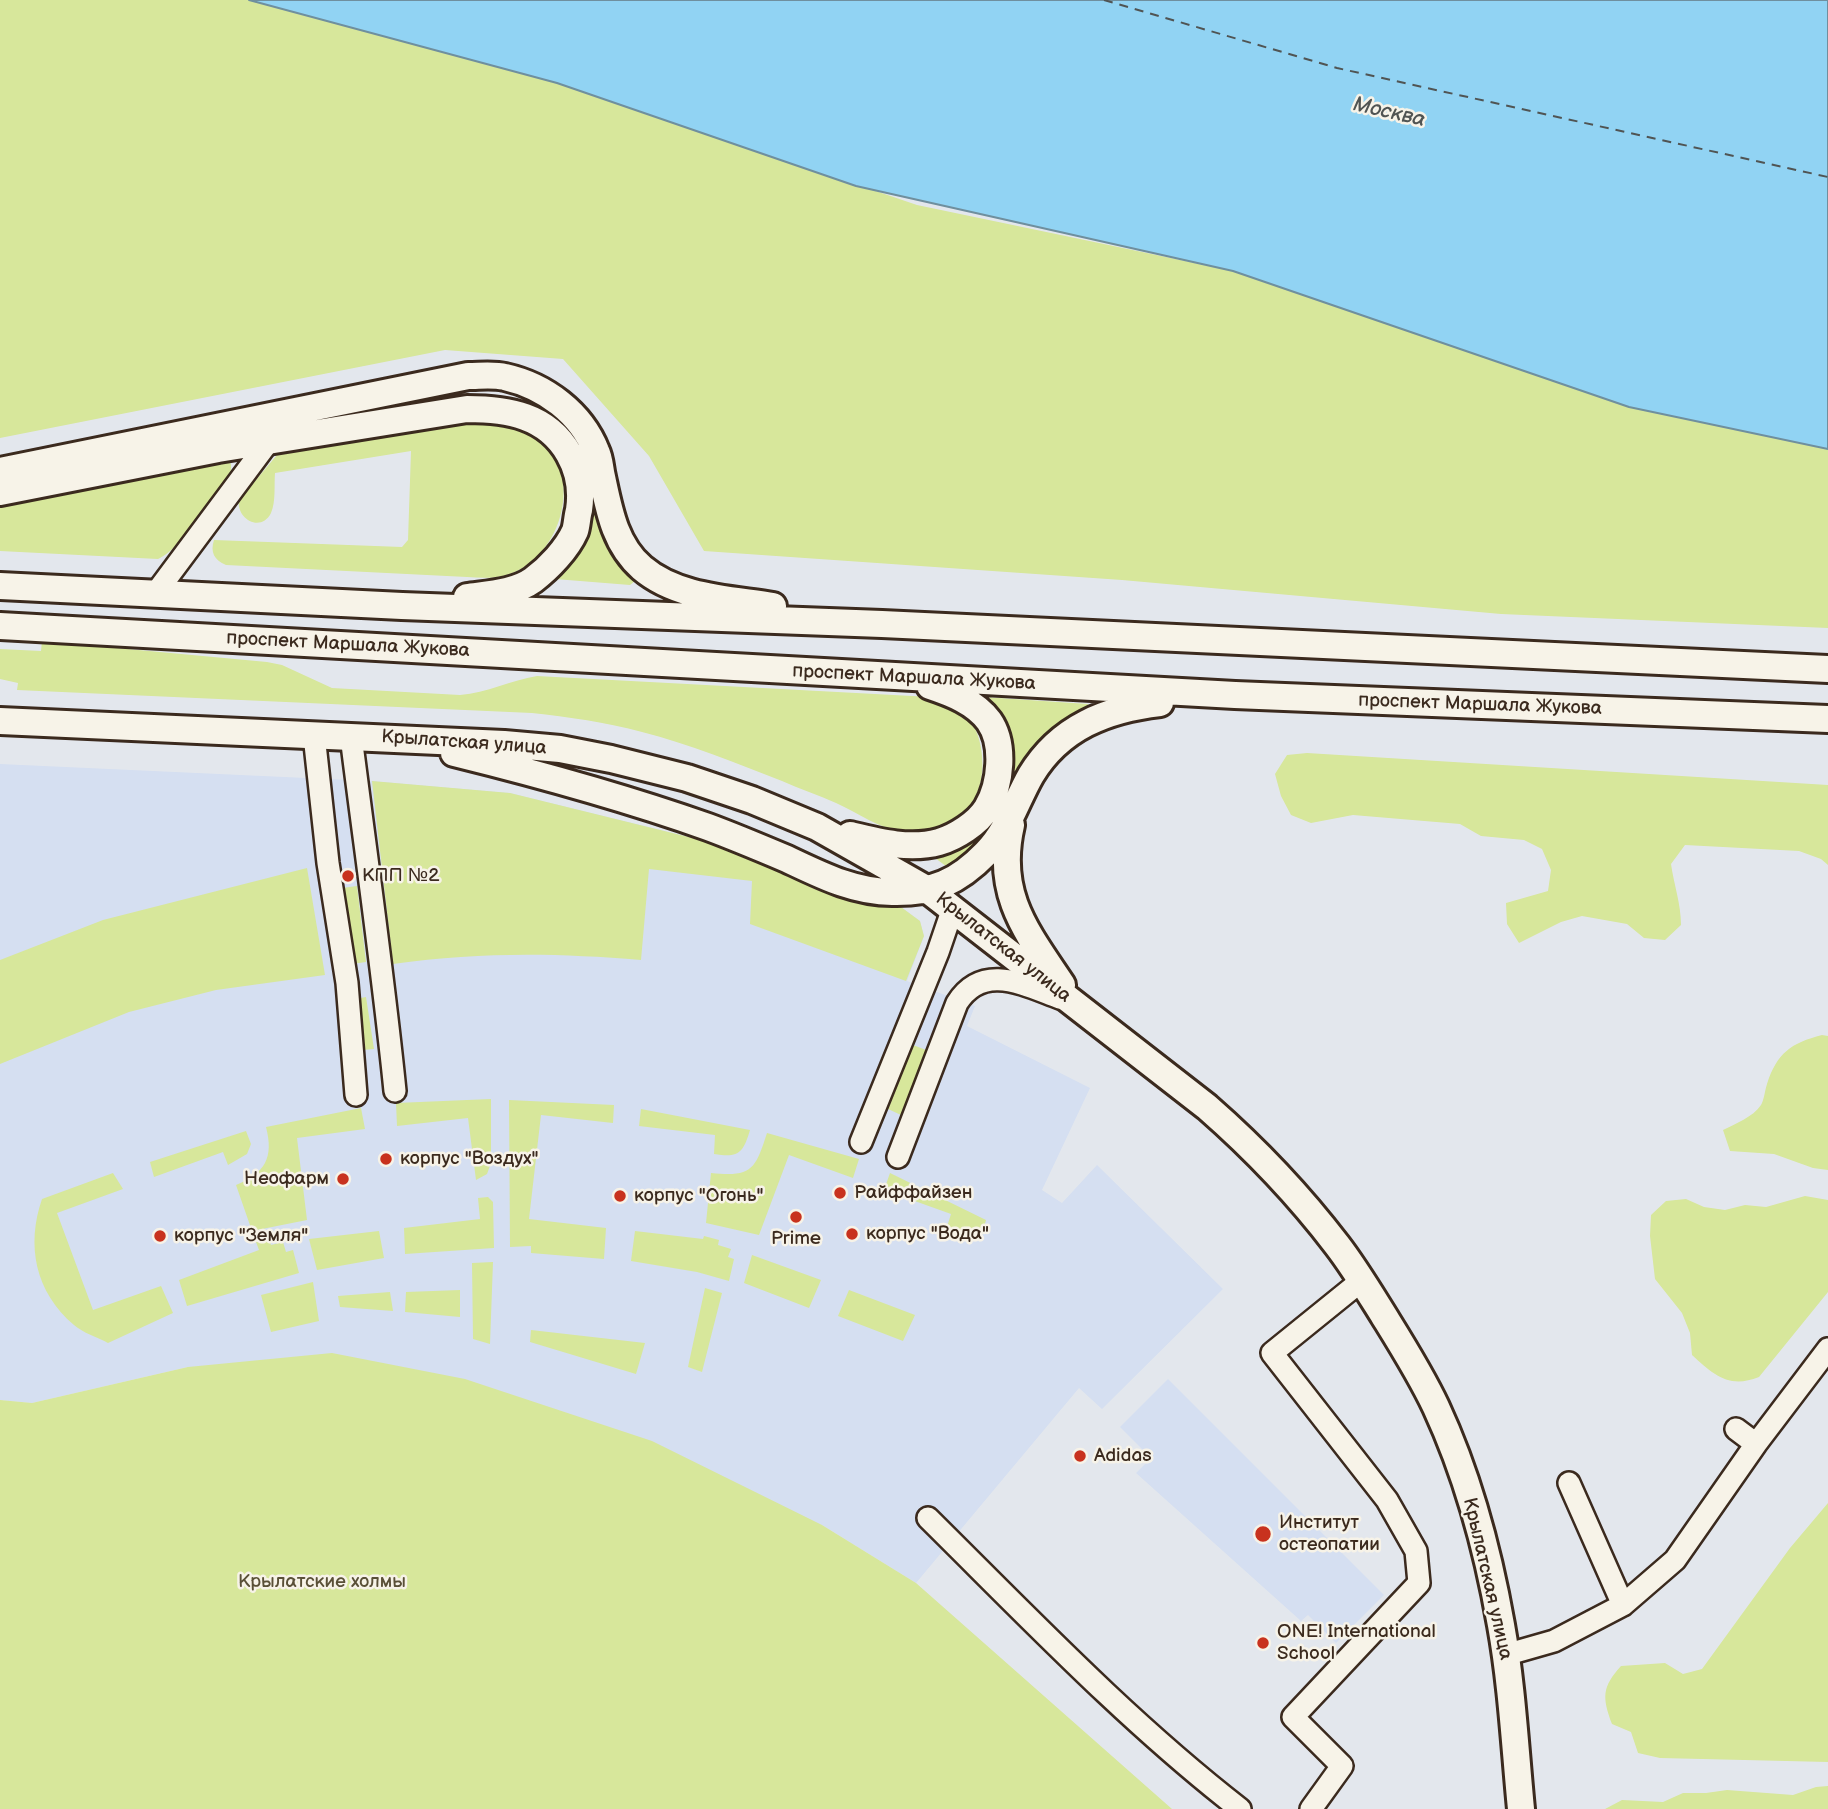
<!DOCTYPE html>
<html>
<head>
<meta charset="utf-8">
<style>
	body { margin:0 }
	canvas { display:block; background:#e3e7ed }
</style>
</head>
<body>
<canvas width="1828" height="1809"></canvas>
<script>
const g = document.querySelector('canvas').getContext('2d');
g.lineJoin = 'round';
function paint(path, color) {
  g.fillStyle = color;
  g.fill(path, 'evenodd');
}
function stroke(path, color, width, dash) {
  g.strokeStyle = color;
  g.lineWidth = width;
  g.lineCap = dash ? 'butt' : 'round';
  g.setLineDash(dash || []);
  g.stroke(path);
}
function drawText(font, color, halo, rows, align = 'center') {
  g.font = font + ' "Balsamiq Sans",sans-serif';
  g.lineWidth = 5;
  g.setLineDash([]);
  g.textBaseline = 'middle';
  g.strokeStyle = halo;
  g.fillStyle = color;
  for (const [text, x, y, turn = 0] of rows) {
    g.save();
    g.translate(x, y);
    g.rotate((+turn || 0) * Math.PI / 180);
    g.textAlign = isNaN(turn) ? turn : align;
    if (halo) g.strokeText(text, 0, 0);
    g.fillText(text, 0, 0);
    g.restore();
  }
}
paint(new Path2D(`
	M 0,764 L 372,781 L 510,793 L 705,841 L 856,902 L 869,905 L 901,907 L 920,921 L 924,936 L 907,981 L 975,1006 L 967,1026 L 1090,1088 L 1042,1190 L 1062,1203 L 1097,1165 L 1223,1289 L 1102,1409 L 1079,1388 L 916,1583 L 822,1525 L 188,1367 L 32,1403 L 0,1400 Z
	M 1168,1379 L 1384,1595 L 1336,1643 L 1308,1615 L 1301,1621 L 1136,1473 L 1151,1458 L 1120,1427 Z`), '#d5dff1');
paint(new Path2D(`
	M 0,0 L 249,0 L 557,83 L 917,205 L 1233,271 L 1629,407 L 1828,449 L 1828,628 L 1501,614 L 1122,580 L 704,551 L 649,456 L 563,359 L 445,350 L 0,438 Z
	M 468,419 C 491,420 516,422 536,436 C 586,470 563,556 510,574 C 497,579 481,578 467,577 L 226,565 C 214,560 210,552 214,540 L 402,547 L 408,540 L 411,451 L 275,473 C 274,485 276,502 271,513 C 261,533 236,519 239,500 L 282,449 Z
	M 227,459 L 231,464 C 231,470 231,475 229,480 C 220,500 177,551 158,559 L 0,551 L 0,504 Z
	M 594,494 C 599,537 606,549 635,581 L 630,585 L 555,579 L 554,576 Z
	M 42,641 L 267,662 L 282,665 L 332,688 L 460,695 C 487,693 511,680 537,676 L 931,697 C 943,703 958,707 968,717 C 977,728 981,743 982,756 C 987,804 952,838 904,832 C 880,829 858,813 836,803 C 818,795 800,789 782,781 C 736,763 689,744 642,732 C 606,722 568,717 532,713 L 17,690 L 18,683 L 0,679 L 0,649 L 41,651 Z
	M 984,697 L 1088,704 L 1089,708 C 1063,718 1027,752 1015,777 C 1008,792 1003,808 994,821 C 982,840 967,855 950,869 L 935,858 L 934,855 L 989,820 Z
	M 1307,753 L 1828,785 L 1828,865 L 1821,859 L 1799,851 L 1685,845 L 1671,864 C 1674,885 1681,904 1681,925 L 1665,940 L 1644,938 L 1627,924 L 1582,916 L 1561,922 L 1519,943 L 1507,924 L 1506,903 L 1548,891 L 1551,870 L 1542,849 L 1524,840 L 1481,836 L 1460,824 L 1353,815 L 1311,823 L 1291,815 L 1281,796 L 1275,774 L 1287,755 Z
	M 372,781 L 510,793 L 705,841 L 856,902 L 869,905 L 901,907 L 920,921 L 924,936 L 906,981 L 750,924 L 752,881 L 649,869 L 641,960 C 555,953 479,952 393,964 Z
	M 307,868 L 325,975 L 216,990 L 129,1012 L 0,1064 L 0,960 L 103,920 Z
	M 357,886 L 366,962 L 352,964 L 342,888 Z
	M 366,997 L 374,1049 L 362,1050 L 355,999 Z
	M 1822,1035 L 1828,1036 L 1828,1170 L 1813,1168 L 1774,1154 L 1730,1151 L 1723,1130 C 1735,1124 1753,1117 1761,1105 C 1764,1100 1765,1090 1767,1084 C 1777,1053 1791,1043 1822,1035 Z
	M 913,1045 L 926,1050 L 901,1115 L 888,1109 Z
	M 491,1099 L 491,1163 L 487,1174 L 476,1180 L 468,1118 L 397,1126 L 396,1103 Z
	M 509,1100 L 614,1105 L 613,1123 L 541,1115 L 529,1219 L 606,1228 L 604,1259 L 531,1253 L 531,1246 L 510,1247 Z
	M 361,1108 L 365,1129 L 297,1138 L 307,1220 L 252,1231 L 236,1185 C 265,1173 274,1158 266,1127 Z
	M 641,1109 L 750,1130 C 743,1154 738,1158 714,1154 L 715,1135 L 639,1126 Z
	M 246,1131 L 251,1144 L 247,1154 L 228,1165 L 223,1152 L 154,1177 L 150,1162 Z
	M 767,1133 L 859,1159 L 853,1178 L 789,1155 L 759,1235 L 706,1223 L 711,1173 C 752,1177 755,1170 767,1133 Z
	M 113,1173 L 123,1189 L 57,1213 L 93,1310 L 161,1286 L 173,1313 L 108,1343 C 97,1337 83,1333 74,1325 C 35,1292 26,1245 42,1199 Z
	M 890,1173 L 986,1220 L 982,1235 L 975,1240 L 964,1240 L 945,1233 L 951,1214 L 884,1190 Z
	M 1805,1196 L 1828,1200 L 1828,1292 L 1759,1377 C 1729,1389 1714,1375 1692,1355 L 1690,1333 L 1682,1313 L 1655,1279 L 1650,1236 L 1651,1215 L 1666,1201 L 1686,1199 L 1704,1207 L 1725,1210 L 1745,1205 L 1766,1207 Z
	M 488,1197 L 493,1202 L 494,1248 L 405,1254 L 404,1228 L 480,1219 L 478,1198 Z
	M 379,1231 L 384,1258 L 317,1270 L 309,1239 Z
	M 635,1231 L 703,1239 L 704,1236 L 719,1240 L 718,1245 L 731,1249 L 728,1257 L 734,1259 L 729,1281 L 697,1272 L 631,1261 Z
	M 269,1239 L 271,1245 L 283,1242 L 286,1252 L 293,1250 L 299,1273 L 187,1306 L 179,1280 L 259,1250 L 256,1242 Z
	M 752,1255 L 821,1280 L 809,1308 L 744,1283 Z
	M 493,1262 L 490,1344 L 473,1339 L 472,1263 Z
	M 313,1282 L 319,1321 L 271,1332 L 261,1295 Z
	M 705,1288 L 722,1293 L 702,1372 L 688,1367 Z
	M 460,1290 L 460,1317 L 405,1312 L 406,1292 Z
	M 849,1290 L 915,1315 L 903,1341 L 838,1316 Z
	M 390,1292 L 393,1311 L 340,1307 L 338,1296 Z
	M 531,1330 L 645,1343 L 636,1374 L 530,1342 Z
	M 332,1353 L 465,1379 L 652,1441 L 822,1525 L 916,1583 L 1172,1809 L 0,1809 L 0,1400 L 32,1403 L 188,1367 Z
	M 1828,1503 L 1828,1762 L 1660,1758 L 1638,1753 L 1631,1732 L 1612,1724 C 1602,1697 1602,1687 1621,1666 L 1665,1663 L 1683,1674 L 1702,1669 L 1790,1548 Z
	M 1828,1786 L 1828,1809 L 1605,1809 L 1622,1800 L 1663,1802 L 1683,1793 L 1706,1793 L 1727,1790 L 1793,1795 L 1816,1787 Z`), '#d7e79b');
const water = new Path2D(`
	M 249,0 L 1828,0 L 1828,449 L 1629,407 L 1233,271 L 856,186 L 557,83 Z`);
paint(water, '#91d3f3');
stroke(water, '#6f8f9e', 2);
stroke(new Path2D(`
	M 1104,0 L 1337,68 L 1828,177`), '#505453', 2, [9, 7]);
const minor = new Path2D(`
	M 155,594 L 269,441
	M 314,735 L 328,863 L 347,983 L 356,1095
	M 351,736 C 366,855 383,972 395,1091
	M 861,1142 L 938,952 L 953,908
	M 898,1157 L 957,1003 C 983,962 1024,985 1060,998
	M 1736,1429 L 1756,1444
	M 1569,1483 L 1623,1605
	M 928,1518 C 1029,1618 1128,1722 1240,1809
	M 1505,1655 L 1554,1641 L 1623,1605 L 1675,1560 L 1756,1444 L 1828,1349
	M 1311,1809 L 1342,1766 L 1293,1717 L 1419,1583 L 1416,1551 L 1387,1500 L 1272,1353 L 1361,1281`);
const major = new Path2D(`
	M 0,471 L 468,376 C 480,376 493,374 505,377 C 545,386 581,413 596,451 C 600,459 600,469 602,477 C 609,510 615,545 642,568 C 677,598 730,599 773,606
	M 0,492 L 218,449 L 467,409 C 487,409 506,410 525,417 C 564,431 585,470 579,510 C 577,517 577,525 575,531 C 567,549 549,568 533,580 C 515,593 488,594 467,597
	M 0,586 L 402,606 L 882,624 L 1828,669
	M 0,626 L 1235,695 L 1828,719
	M 0,721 L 504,744 L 560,749 L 611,759 L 687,778 L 752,800 L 817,827 L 928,890 L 1207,1107 C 1255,1149 1298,1194 1337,1245 C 1354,1267 1369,1292 1384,1316 C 1402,1345 1421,1375 1436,1407 C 1468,1476 1488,1551 1501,1625 C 1512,1686 1515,1748 1521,1809
	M 454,753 C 539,774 626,798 708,827 C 735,837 761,848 787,859 C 821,875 854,892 892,892 C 933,893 958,882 986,853 C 1008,831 1016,801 1031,775 C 1060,727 1107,709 1160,703
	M 1011,825 C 995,894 1026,931 1062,985
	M 850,835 C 879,842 910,850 939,842 C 956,837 978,823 987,808 C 1001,784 1005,744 989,721 C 975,702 951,693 930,686`);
stroke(minor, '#3b2a1e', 26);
stroke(major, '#3b2a1e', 32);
stroke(minor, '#f7f3e8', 21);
stroke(major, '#f7f3e8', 26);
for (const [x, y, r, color] of [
	[348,876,7,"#c8321e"],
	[386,1159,7,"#c8321e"],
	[343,1179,7,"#c8321e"],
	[840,1193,7,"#c8321e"],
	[620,1196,7,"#c8321e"],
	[796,1217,7,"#c8321e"],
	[852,1234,7,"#c8321e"],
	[160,1236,7,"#c8321e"],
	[1080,1456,7,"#c8321e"],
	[1263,1534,9,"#c8321e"],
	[1263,1643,7,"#c8321e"]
]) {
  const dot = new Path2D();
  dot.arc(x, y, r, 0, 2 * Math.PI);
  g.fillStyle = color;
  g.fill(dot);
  stroke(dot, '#f7f3e8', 2.5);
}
drawText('19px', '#3b2a1e', '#f7f3e8', [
	["проспект Маршала Жукова",348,645,3],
	["проспект Маршала Жукова",914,678,3],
	["проспект Маршала Жукова",1480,705,2],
	["Крылатская улица",464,743,4],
	["Крылатская улица",1003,948,38],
	["Крылатская улица",1487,1579,77]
]);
drawText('19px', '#3b2a1e', '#f7f3e8', [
	["КПП №2",362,876],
	["корпус \"Воздух\"",400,1159],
	["Неофарм",329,1179,"right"],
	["Райффайзен",854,1193],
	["корпус \"Огонь\"",634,1196],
	["корпус \"Вода\"",866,1234],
	["корпус \"Земля\"",174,1236],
	["Prime",796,1239,"center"],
	["Adidas",1094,1456],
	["Институт",1279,1523],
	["остеопатии",1279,1545],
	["ONE! International",1277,1632],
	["School",1277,1654]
], 'left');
drawText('19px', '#5a5037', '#f7f3e8', [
	["Крылатские холмы",322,1582]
]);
drawText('italic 21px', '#505453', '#f7f3e8', [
	["Москва",1389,113,13]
]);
</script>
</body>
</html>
